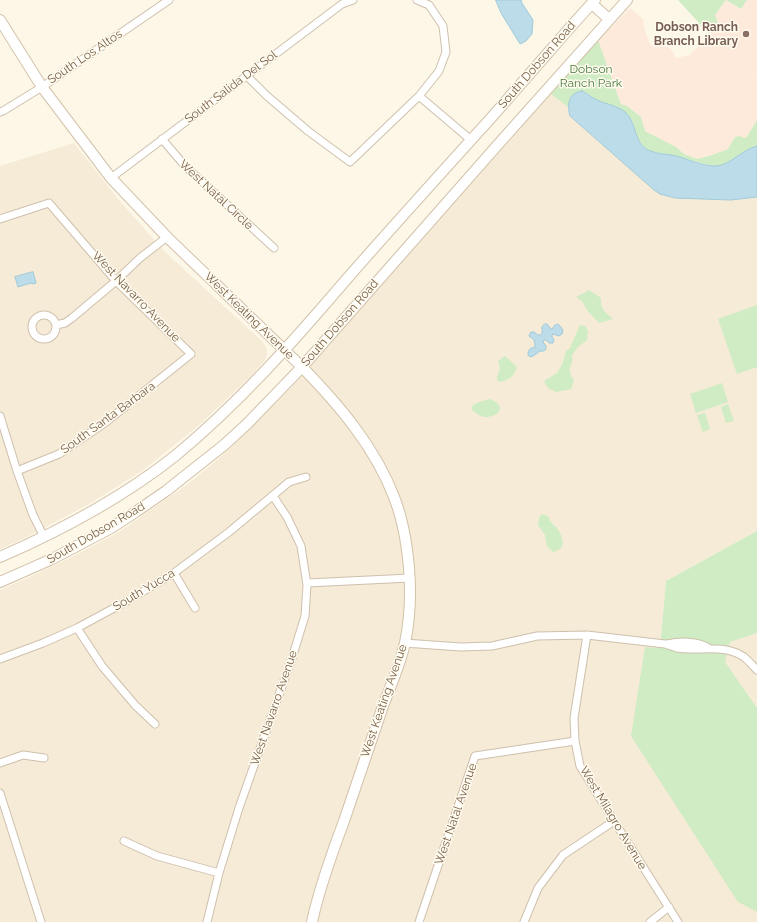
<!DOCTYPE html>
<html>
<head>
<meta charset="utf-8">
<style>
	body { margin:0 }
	canvas { display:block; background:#fdf7e8 }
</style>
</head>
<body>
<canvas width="757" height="922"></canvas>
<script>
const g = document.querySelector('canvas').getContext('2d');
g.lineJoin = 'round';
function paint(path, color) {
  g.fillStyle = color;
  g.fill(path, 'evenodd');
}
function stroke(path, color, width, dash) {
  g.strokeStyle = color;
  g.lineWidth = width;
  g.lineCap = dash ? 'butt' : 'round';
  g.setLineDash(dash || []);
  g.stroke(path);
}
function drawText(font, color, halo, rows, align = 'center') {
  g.font = font + ' Raleway,sans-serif';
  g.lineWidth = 3;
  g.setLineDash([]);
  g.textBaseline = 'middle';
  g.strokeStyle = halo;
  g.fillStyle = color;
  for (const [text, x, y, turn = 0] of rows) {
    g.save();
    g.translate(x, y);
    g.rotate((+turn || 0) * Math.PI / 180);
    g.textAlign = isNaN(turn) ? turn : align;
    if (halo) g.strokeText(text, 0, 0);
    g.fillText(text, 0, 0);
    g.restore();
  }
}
paint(new Path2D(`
	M 551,94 L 568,107 L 570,116 L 654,190 L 660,194 L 675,198 L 731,200 L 757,197 L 757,531 L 666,581 L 660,648 L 645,647 L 738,902 L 757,912 L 757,922 L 0,922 L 0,590 L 30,577 L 78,554 L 119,532 L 188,484 L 218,459 L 244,435 L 292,387 Z
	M 74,143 L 118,199 L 165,252 L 263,342 L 267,350 L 267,354 L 265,360 L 252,375 L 199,425 L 142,471 L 89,504 L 27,537 L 0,549 L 0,166 Z
	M 757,633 L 757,708 L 724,662 L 730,642 Z`), '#f5ebd6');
paint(new Path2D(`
	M 726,0 L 741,9 L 747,0 L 757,0 L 757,72 L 756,73 L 757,77 L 757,120 L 746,138 L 739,136 L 735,137 L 728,149 L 709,156 L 697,159 L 684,154 L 676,147 L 645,131 L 641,117 L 627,106 L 621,105 L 598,41 L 630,8 L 643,19 L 645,32 L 651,46 L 660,44 L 662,44 L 671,49 L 676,58 L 690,55 L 709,34 L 714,26 L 715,15 Z`), '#fdeadb');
paint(new Path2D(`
	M 678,0 L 747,0 L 741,9 L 726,0 L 715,15 L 719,26 L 714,27 L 709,34 Z
	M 598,40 L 621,104 L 627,106 L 641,117 L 645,131 L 676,147 L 684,154 L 697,159 L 709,156 L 728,149 L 735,137 L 739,136 L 746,138 L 757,120 L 757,146 L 753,147 L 742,153 L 723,165 L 717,166 L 709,165 L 674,156 L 653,152 L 645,148 L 641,143 L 637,136 L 632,121 L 615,107 L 596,100 L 585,92 L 570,100 L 568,107 L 551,94 Z
	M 589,290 L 601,298 L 601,306 L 604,311 L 613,319 L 599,323 L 587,310 L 582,301 L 576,297 Z
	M 757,305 L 757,367 L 737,374 L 718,319 Z
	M 580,325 L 585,326 L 588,331 L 587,340 L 578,347 L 572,355 C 574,364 569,364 570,371 C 570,374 572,378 574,380 L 571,389 L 556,392 L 548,388 L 544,381 L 557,373 L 562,365 L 566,351 L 570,348 Z
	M 505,356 L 517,367 C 513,377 511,379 500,382 L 497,380 L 497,377 L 500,369 L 498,361 Z
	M 722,383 L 728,402 L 696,413 L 690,394 Z
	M 489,399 C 510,406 497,418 484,417 C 479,416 476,413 472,410 L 472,406 C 477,402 483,401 489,399 Z
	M 728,404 L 734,421 L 726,423 L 721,407 Z
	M 705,413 L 710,429 L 703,432 L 697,415 Z
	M 542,514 L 548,516 C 549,517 550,522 551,522 C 552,524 554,525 556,527 C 563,536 568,549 553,552 L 547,546 L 545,535 L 538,525 L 539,518 Z
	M 757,531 L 757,633 L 730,642 L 725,662 L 757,708 L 757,912 L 738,902 L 631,736 L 645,647 L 660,648 L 666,581 Z`), '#d0ecc5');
const water = new Path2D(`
	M 496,0 L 521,0 L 522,3 L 533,20 L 532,34 L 526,41 L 520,44 L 501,13 Z
	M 582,91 C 587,93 592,98 597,100 C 606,104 618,106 625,112 C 635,121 634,134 641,144 C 644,148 647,150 651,151 C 657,154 665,154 672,155 C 686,158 701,166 716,166 C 729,166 743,149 757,146 L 757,197 L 731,200 L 675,198 L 660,194 L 654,190 L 570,116 C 567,105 568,93 582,91 Z
	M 33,272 L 36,283 L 33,284 L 31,283 L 18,287 L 15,277 Z
	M 545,324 L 547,324 L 551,329 L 552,329 L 555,325 L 558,324 L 560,326 L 563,330 L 562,334 L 559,336 L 553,334 L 552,335 L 552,337 L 554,340 L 553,343 L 549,343 L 546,340 L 544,340 L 543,342 L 546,346 L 546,349 L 544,351 L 540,351 L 533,356 L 530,357 L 528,355 C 528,350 530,347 535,348 C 535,342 535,339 530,337 L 529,336 L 531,332 L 534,332 C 541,338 543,335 542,327 Z`);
paint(water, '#bbdce8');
stroke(water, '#a1cada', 1);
const street = new Path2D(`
	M 246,75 L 267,96 L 308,131 L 350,162 L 419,96 L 439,71 L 446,52 L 443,26 L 429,5 L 417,0
	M 419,96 L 471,140
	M 0,112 L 3,111 L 42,87 L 169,0
	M 162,139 L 185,166 L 274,248
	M 111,178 L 342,4 L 353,0
	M 0,219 L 49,203 L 116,281 L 191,354 L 106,422 L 59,454 L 17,471
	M32 327a12 12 0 1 1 24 0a12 12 0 1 1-24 0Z
	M 56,325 L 65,323 L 72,318 L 116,281 L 140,258 L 167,237
	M 0,416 L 17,471 L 33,515 L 44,537
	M 174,573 L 195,608
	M 307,583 L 410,578
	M 77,628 L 102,666 L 135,705 L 155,724
	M 587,635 L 574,718 L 575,741 L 580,766 L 614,821 L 678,922
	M 404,643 L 461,647 L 492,646 L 537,636 L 587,635 L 665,644 C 669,645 673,647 677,648 C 699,652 724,643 744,657 C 749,661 753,666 757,670
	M 667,644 C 681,641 696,641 709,648
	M 0,659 L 43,643 L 77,628 L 127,601 L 174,573 L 229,532 L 289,482 L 306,477
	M 0,763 L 23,755 L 44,758
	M 0,793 L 41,922
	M 124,841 L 157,856 L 219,873
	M 207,922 L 219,873 L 239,808 L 292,658 L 305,616 L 307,585 L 301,546 L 287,517 L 273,496
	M 419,922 L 475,756 L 575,741
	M 524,922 L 538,888 L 563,855 L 614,821
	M 650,922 L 669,907`);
const secondary = new Path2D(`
	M 592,4 L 609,19
	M 0,20 L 42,87 L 111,178 L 167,237 L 302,367 C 339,405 375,447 394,497 C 403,520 407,544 409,568 C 411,593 410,619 405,643 C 400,665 391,685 383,706 C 370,744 357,783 344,821 C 332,853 319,889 312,922
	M 0,557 C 62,530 122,498 175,456 C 238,404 292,343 345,281 C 393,226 442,172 491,118 C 512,94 533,70 554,46 C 567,31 581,15 595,0
	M 0,582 L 52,559 L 111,528 L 137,511 L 166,491 L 224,445 L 247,424 L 302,367 L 502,140 L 627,0`);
stroke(street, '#cfc0ad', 9);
stroke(secondary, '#d3c2aa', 12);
stroke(street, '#fff', 7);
stroke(secondary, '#fff', 10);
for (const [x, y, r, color] of [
	[746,34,4,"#8d6e63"]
]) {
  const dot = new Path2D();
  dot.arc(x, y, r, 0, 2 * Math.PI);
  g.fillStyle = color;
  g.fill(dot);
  stroke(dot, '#fffbef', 1.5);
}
drawText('bold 12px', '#785e54', '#fffbef', [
	["Dobson Ranch",738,27],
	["Branch Library",738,41]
], 'right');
drawText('12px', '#78614b', '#fffbef', [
	["South Los Altos",85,57,-34],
	["South Dobson Road",537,65,-49],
	["South Salida Del Sol",231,87,-37],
	["West Natal Circle",216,195,43],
	["West Navarro Avenue",136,297,46],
	["West Keating Avenue",249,316,44],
	["South Dobson Road",340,323,-49],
	["South Santa Barbara",108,418,-36],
	["South Dobson Road",96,533,-30],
	["South Yucca",144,590,-31],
	["West Keating Avenue",384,701,-71],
	["West Navarro Avenue",274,708,-71],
	["West Natal Avenue",456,814,-71],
	["West Milagro Avenue",613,818,59]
]);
drawText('12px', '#4c7e42', '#fffbef', [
	["Dobson",591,69],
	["Ranch Park",591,83]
]);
</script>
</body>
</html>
